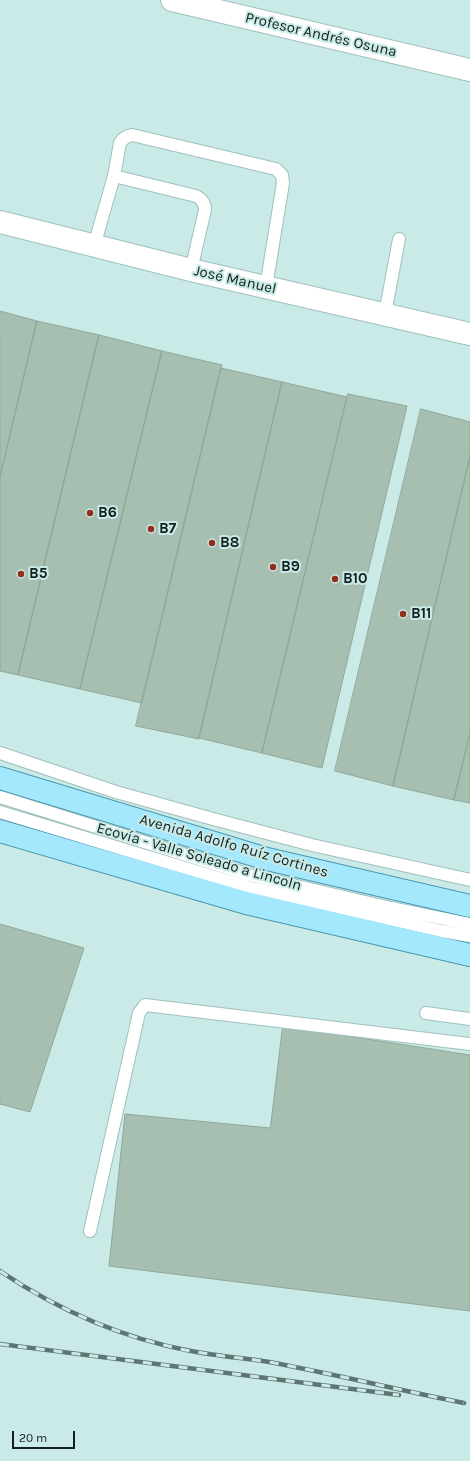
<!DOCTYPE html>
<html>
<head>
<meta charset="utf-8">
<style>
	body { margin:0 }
	#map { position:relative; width:470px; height:1461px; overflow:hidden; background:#c9eae7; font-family:Karla,sans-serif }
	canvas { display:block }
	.scale { position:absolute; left:12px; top:1431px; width:63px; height:18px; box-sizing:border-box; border:2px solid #121f1e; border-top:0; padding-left:5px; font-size:12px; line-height:14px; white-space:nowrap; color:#121f1e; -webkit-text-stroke:3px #c9eae7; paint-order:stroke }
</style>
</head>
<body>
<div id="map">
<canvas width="470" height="1461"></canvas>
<div class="scale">20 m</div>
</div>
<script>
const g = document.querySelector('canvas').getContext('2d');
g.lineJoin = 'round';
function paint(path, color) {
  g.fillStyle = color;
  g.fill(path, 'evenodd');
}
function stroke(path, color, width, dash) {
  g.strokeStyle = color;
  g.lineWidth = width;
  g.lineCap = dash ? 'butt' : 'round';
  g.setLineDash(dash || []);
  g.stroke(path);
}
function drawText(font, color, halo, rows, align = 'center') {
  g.font = font + ' Karla,sans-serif';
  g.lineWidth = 4;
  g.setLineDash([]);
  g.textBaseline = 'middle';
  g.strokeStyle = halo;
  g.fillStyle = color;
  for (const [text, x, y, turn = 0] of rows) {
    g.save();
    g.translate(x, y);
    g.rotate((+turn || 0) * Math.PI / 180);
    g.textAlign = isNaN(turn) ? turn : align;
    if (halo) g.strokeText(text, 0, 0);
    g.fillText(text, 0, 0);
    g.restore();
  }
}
const building = new Path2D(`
	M 0,311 L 37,321 L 0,477 Z
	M 37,321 L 99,335 L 18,675 L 0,671 L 0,477 Z
	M 99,335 L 162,351 L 80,689 L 18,675 Z
	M 162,351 L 222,365 L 142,703 L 80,689 Z
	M 221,368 L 282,382 L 199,739 L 136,726 Z
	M 282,382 L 347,397 L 262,753 L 199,738 Z
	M 348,394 L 407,406 L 322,768 L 262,753 Z
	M 421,409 L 470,422 L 470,456 L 393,786 L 335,771 Z
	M 470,456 L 470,733 L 454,800 L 393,786 Z
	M 470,733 L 470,803 L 454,800 Z
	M 0,924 L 84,948 L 30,1112 L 0,1104 Z
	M 283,1026 L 470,1055 L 470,1311 L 109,1266 L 125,1114 L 270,1128 Z`);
paint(building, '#a6bfb0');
stroke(building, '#8fa899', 1);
const service = new Path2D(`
	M 114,176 L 196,196 C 202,199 205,203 205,210 L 191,270
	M 94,246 L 114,176 L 120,143 C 123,138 126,136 132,135 L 276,169 L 282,175 L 283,183 L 266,287
	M 385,314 L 399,239
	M 0,753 L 116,792 L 213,819 L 312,845 L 470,880
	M 0,797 L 250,875 L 391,908 L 470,924
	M 0,812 L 248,887 L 441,931 L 470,936
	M 426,1013 L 470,1019
	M 90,1231 L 139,1013 L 145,1005 L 470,1044`);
const minor = new Path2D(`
	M 172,0 L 470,70
	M 0,222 L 191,270 L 470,334`);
const primary = new Path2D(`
	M 0,778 L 267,859 L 470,906
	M 0,831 L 246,903 L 470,955`);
stroke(service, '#a0c0be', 14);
stroke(minor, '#a0c0be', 24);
stroke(primary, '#4a97ae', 24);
stroke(service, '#fff', 12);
stroke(minor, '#fff', 22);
stroke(primary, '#a4e8fd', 22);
const rail = new Path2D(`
	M 0,1271 C 58,1310 122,1338 191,1351 C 217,1356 243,1358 269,1362 C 334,1374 399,1390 464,1403
	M 0,1344 L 399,1395`);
stroke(rail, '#5f7573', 4.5);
stroke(rail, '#c9eae7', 3, [9]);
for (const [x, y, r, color] of [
	[90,513,4,"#952c1a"],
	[151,529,4,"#952c1a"],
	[212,543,4,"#952c1a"],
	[273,567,4,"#952c1a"],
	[21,574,4,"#952c1a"],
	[335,579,4,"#952c1a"],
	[403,614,4,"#952c1a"]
]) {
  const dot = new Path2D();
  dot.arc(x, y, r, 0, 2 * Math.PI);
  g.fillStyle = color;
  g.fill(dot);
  stroke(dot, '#c9eae7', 1.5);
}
drawText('15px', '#121f1e', '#c9eae7', [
	["Profesor Andrés Osuna",321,35,13],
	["José Manuel",235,280,13],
	["Avenida Adolfo Ruíz Cortines",234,846,16],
	["Ecovía - Valle Soleado a Lincoln",199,857,16]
]);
drawText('bold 15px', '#121f1e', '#c9eae7', [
	["B6",98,513],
	["B7",159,529],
	["B8",220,543],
	["B9",281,567],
	["B5",29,574],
	["B10",343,579],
	["B11",411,614]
], 'left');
</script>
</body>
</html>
